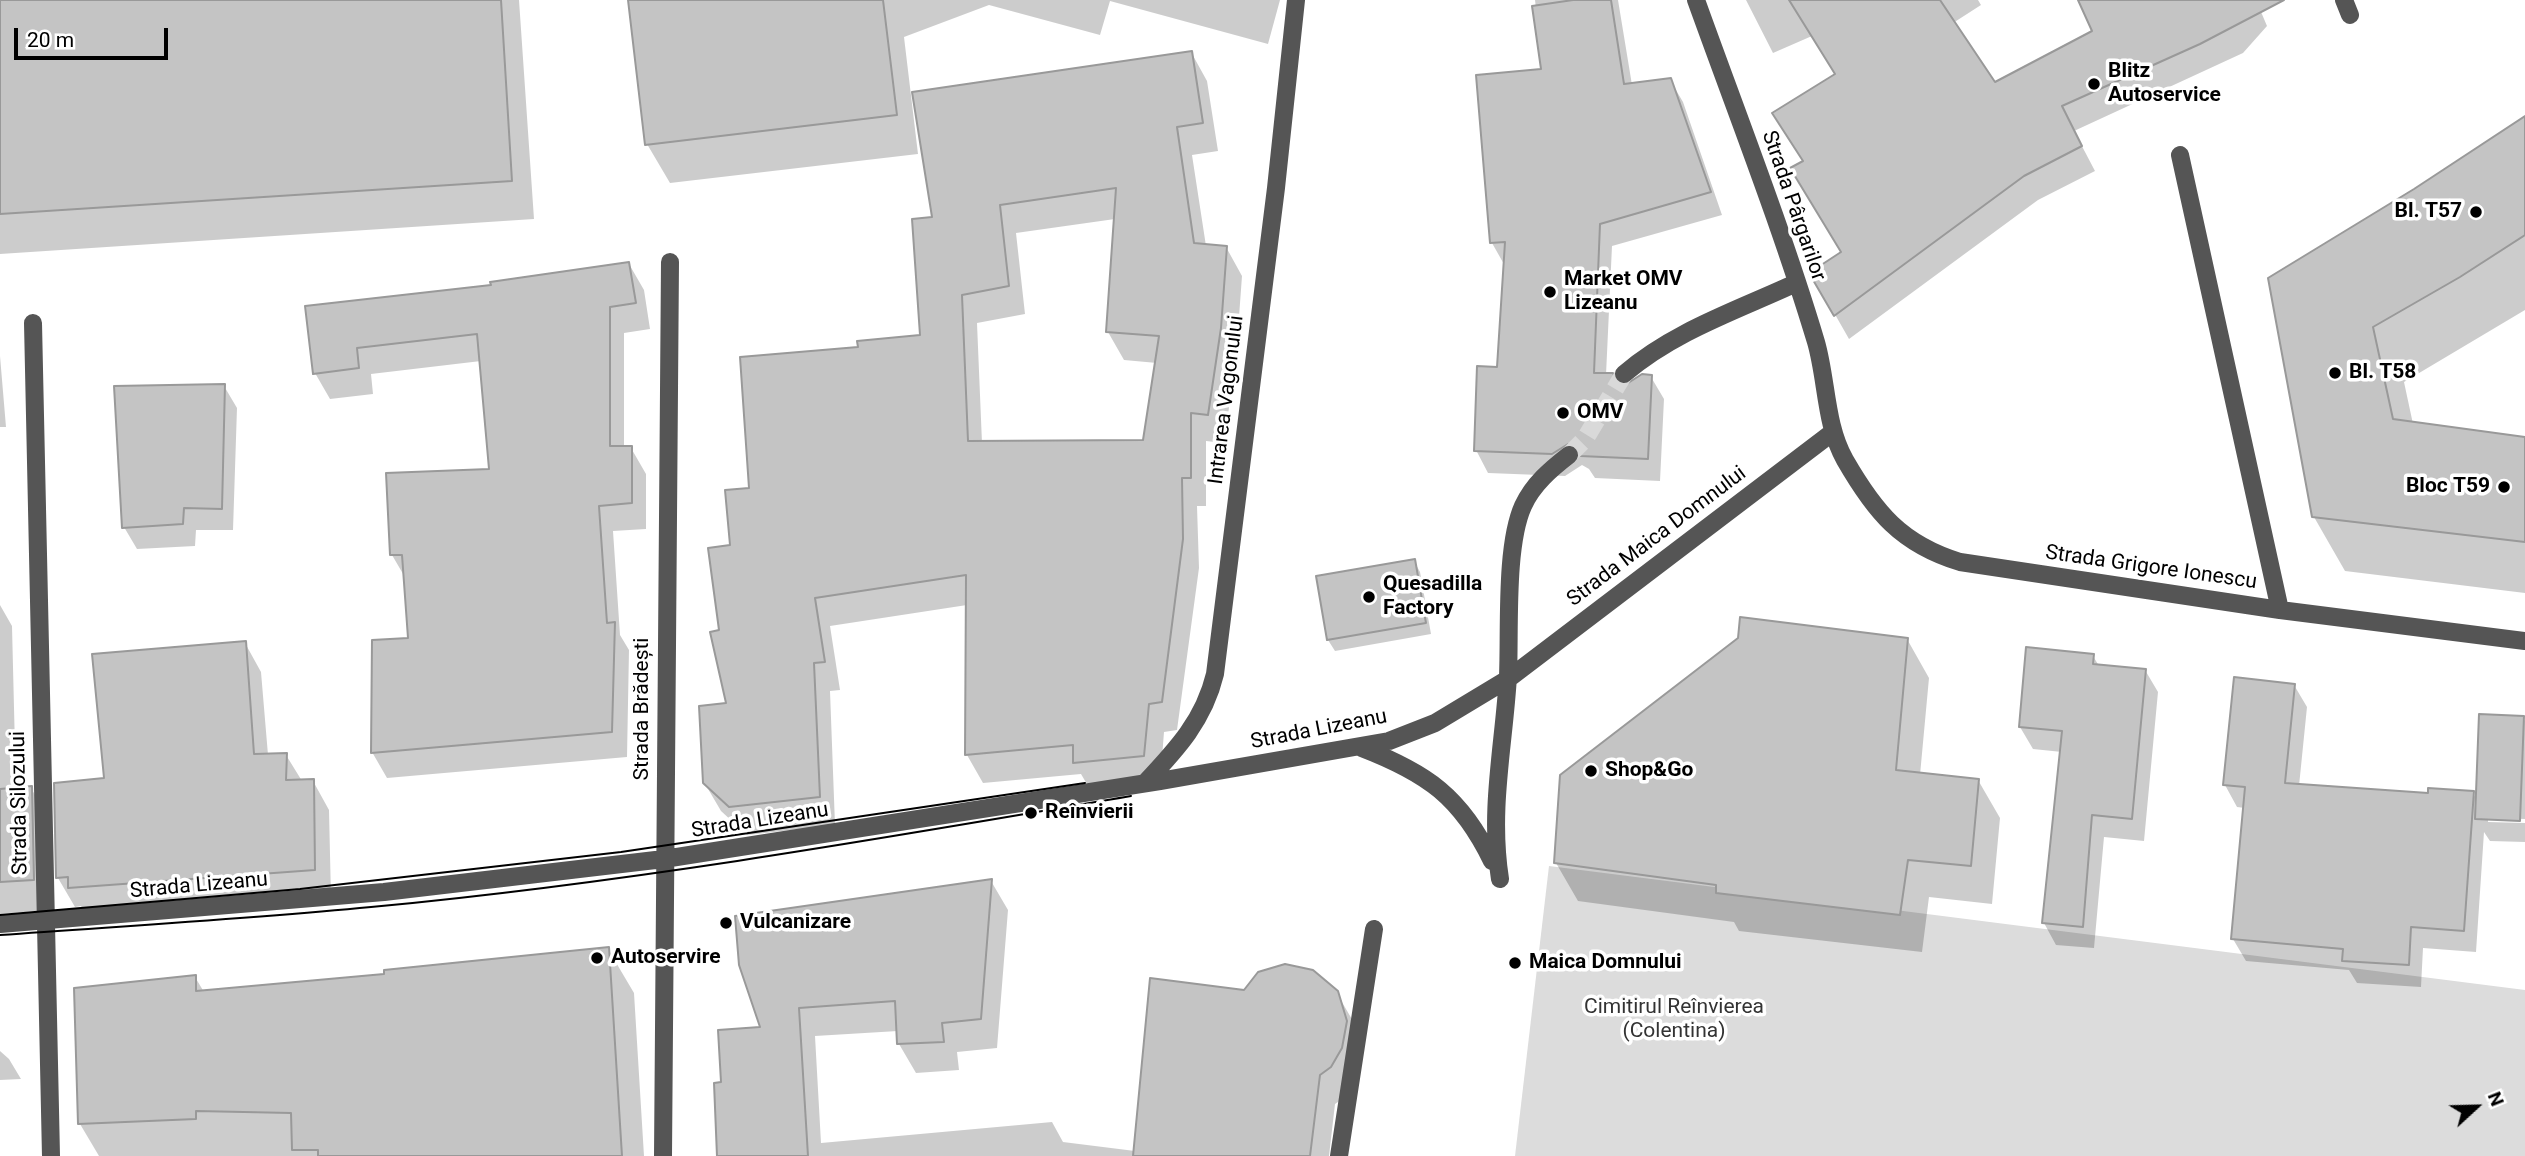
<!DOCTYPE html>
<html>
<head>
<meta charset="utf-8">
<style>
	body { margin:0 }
	#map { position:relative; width:2525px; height:1156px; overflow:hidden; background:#fff; font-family:Roboto,sans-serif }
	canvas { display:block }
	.north { position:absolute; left:2441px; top:1072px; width:70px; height:70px; -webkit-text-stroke:5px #fff; paint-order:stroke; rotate:68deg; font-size:19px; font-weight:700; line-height:28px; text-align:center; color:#000 }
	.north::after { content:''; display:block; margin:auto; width:24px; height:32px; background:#000; clip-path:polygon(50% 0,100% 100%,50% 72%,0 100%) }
	.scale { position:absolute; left:14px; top:28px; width:154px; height:32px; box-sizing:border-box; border:4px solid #000; border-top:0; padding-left:9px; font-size:21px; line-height:24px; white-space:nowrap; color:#000; -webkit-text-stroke:5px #fff; paint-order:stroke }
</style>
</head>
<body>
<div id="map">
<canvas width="2525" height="1156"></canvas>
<div class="north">N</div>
<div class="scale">20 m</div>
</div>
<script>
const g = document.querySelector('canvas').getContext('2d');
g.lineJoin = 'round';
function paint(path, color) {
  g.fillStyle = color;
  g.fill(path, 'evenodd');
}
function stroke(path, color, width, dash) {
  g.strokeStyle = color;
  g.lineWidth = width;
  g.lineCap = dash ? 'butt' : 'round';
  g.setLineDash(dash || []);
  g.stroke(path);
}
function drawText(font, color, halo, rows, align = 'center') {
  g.font = font + ' Roboto,sans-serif';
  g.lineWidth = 7;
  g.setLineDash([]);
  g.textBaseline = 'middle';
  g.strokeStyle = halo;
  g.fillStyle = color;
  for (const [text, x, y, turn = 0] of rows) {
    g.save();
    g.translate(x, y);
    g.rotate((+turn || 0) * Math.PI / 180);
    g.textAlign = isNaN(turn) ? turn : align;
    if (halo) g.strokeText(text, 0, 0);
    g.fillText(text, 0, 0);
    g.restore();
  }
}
paint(new Path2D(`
	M 1549,866 L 2525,990 L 2525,1156 L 1515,1156 Z`), '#dcdcdc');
paint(new Path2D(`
	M 0,0 L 519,0 L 534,219 L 0,254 Z
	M 629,0 L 1280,0 L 1268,44 L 1110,1 L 1100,35 L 989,5 L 904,37 L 918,154 L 670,183 L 647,144 Z
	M 1535,0 L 1618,0 L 1632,85 L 1670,80 L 1683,102 L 1722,215 L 1612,246 L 1606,375 L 1625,387 L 1651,377 L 1664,399 L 1660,481 L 1595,478 L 1589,469 L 1582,465 L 1565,476 L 1488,473 L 1476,450 L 1499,369 L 1505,266 L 1492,243 L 1478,76 L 1543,70 Z
	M 1746,0 L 1978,0 L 1981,5 L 1953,23 L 1994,84 L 2094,32 L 2082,0 L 2256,0 L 2267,26 L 2243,53 L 2074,131 L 2095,171 L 2038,200 L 1849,339 L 1812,274 L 1843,253 L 1836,75 L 1812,36 L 1773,53 Z
	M 1191,52 L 1207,81 L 1218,151 L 1192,155 L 1206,246 L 1226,247 L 1242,276 L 1236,358 L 1224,443 L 1206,441 L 1206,506 L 1197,506 L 1199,568 L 1177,730 L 1164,732 L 1160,784 L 1091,791 L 1081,774 L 983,783 L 967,755 L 967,605 L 830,626 L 840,690 L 830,691 L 835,825 L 747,835 L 721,811 L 704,782 L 728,704 L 721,632 L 751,489 L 860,349 L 922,337 L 934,219 ZM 1115,219 L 1108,332 L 1124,360 L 1157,363 L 1145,442 L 982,443 L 977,323 L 1025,314 L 1016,233 Z
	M 2525,119 L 2525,310 L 2404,382 L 2413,424 L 2525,440 L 2525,593 L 2345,571 L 2314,517 L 2415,190 Z
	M 629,264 L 644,290 L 650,329 L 624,333 L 624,448 L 631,448 L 646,474 L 646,529 L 613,531 L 620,635 L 629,650 L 627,757 L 387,778 L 372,752 L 410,639 L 406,579 L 392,555 L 491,470 L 481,361 L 371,374 L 373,394 L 330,399 L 315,373 L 307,308 L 493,287 Z
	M 0,356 L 6,427 L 0,427 Z
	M 224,386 L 237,408 L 233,530 L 196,530 L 195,546 L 137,549 L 124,527 Z
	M 1414,561 L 1420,572 L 1431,634 L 1335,651 L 1328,640 Z
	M 0,605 L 12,626 L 16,789 L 31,788 L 48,818 L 50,910 L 0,914 Z
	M 1740,639 L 1907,639 L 1929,678 L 1920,775 L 1978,780 L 2000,818 L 1992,904 L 1929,897 L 1922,952 L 1739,931 L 1734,922 L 1578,901 L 1556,863 Z
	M 245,643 L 261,672 L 268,755 L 286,755 L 302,781 L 313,781 L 329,810 L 331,898 L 87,917 L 81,906 L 75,907 L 58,878 L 106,780 Z
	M 2093,656 L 2099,666 L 2145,670 L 2158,692 L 2144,841 L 2104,837 L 2094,948 L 2056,945 L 2044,923 L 2062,752 L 2033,749 L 2020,727 Z
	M 2294,685 L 2307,707 L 2299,786 L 2429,794 L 2473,793 L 2477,801 L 2523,718 L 2525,721 L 2525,819 L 2488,818 L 2488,822 L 2525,823 L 2525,842 L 2490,841 L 2484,832 L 2476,952 L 2423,948 L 2421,987 L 2357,983 L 2349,970 L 2246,961 L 2233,939 L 2245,808 L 2237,807 L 2225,785 Z
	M 991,881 L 1008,910 L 997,1048 L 957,1052 L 959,1070 L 916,1073 L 899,1044 L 898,1031 L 815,1036 L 821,1143 L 1052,1122 L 1063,1142 L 1135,1151 L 1245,992 L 1336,992 L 1353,1021 L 1347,1096 L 1335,1104 L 1329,1156 L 719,1156 L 723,1084 L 762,1029 Z
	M 608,949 L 634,993 L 644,1156 L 99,1156 L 80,1124 L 195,977 L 204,992 L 386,976 Z
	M 0,1051 L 9,1059 L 21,1079 L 0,1080 Z`), '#0003');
const building = new Path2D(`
	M 0,0 L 501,0 L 512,181 L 0,214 Z
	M 628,0 L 883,0 L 897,115 L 645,145 Z
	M 1573,0 L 1611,0 L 1624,84 L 1671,78 L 1711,192 L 1600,224 L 1594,373 L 1613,373 L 1616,381 L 1625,385 L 1642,374 L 1652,375 L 1648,459 L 1580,456 L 1577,447 L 1568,444 L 1552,454 L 1474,451 L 1477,366 L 1497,367 L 1505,242 L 1490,243 L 1476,75 L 1541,69 L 1532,6 Z
	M 1789,0 L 1940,0 L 1995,82 L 2092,31 L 2078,0 L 2284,0 L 2200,44 L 2062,106 L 2082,146 L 2024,176 L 1834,316 L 1809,273 L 1841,252 L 1790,168 L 1803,161 L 1772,113 L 1835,74 Z
	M 1192,51 L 1203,123 L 1177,127 L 1194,243 L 1227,246 L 1221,328 L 1208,415 L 1191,413 L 1191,478 L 1182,478 L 1183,539 L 1162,702 L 1149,704 L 1144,756 L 1073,763 L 1073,745 L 965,755 L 966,575 L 815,598 L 825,662 L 814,663 L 820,797 L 729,807 L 703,783 L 699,706 L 726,703 L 710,632 L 719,630 L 708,548 L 730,545 L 725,490 L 749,488 L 740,357 L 858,347 L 857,341 L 920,335 L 912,219 L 932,217 L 912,92 ZM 1116,188 L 1106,332 L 1159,336 L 1143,440 L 968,441 L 962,295 L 1009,286 L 1000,205 Z
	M 2525,116 L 2525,235 L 2460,277 L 2373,327 L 2393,419 L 2525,437 L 2525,542 L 2312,517 L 2268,278 L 2414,189 Z
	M 629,262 L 636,303 L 610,307 L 610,446 L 632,446 L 632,503 L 599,506 L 607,623 L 615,622 L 612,732 L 371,753 L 372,640 L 408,638 L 402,555 L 390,555 L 386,473 L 489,469 L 477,334 L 357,348 L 359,368 L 313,374 L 305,306 L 491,285 L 490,282 Z
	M 225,384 L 222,509 L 184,508 L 183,524 L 122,528 L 114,386 Z
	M 1415,559 L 1426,623 L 1327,640 L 1316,576 Z
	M 1740,617 L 1908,638 L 1896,770 L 1979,779 L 1971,866 L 1908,860 L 1900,915 L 1716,893 L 1716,885 L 1554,863 L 1560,775 L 1738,638 Z
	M 246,641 L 254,754 L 287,753 L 286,780 L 314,779 L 315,870 L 68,888 L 68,877 L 56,878 L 54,783 L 104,778 L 92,654 Z
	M 2026,647 L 2094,654 L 2093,664 L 2146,669 L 2132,819 L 2092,815 L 2083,927 L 2042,923 L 2062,731 L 2019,727 Z
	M 2234,677 L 2295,684 L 2285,783 L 2428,793 L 2428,788 L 2474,791 L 2464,931 L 2411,927 L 2409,965 L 2342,961 L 2343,949 L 2231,939 L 2245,787 L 2223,785 Z
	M 2479,714 L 2524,716 L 2520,821 L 2475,819 Z
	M 32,786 L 34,880 L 0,882 L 0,789 Z
	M 992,879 L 981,1019 L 942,1023 L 944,1042 L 897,1044 L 895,1001 L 799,1008 L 808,1156 L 717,1156 L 714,1083 L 721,1082 L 718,1030 L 760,1027 L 739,965 L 735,916 Z
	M 609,947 L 622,1156 L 318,1156 L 318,1150 L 292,1150 L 291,1113 L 196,1111 L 196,1119 L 78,1124 L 74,988 L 196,975 L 196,991 L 384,974 L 384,970 Z
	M 1285,964 L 1313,970 L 1338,991 L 1347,1021 L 1342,1048 L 1331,1067 L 1320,1075 L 1310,1156 L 1133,1156 L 1150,978 L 1244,990 L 1258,972 Z`);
paint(building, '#c4c4c4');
stroke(building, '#999', 2);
stroke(new Path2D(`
	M 1569,455 L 1585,439 L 1624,374`), '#d9d9d9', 18, [18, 9]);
stroke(new Path2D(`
	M 1696,0 C 1737,114 1781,226 1816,342 C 1827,380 1825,425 1845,460 C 1875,512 1901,544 1960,562 L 2280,610 L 2525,641
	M 2344,0 L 2350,15
	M 2180,155 L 2280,610
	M 33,323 L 51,1156
	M 1624,374 C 1674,331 1738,310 1796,283
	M 1362,748 C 1427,773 1461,797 1492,861
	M 1145,783 C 1177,749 1204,720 1215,674 L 1276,188 L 1296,0
	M 1500,879 C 1489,809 1504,745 1508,676 C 1510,630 1505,546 1523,506 C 1533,484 1551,469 1569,455
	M 0,924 L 384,892 L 664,859 L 1160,781 L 1389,741 L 1435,723 L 1508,679 L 1833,432
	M 663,1156 L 670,262
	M 1339,1156 L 1374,929`), '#555', 18);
stroke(new Path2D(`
	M 0,915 L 300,889 L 621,852 L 1085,783
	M 0,935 C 124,926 248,919 371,907 C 626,883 879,839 1131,796`), '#000', 2);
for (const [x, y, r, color] of [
	[2094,84,7,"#000"],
	[2476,212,7,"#000"],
	[1550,292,7,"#000"],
	[2335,373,7,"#000"],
	[1563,413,7,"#000"],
	[2504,487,7,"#000"],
	[1369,597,7,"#000"],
	[1591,771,7,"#000"],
	[1031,813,7,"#000"],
	[726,923,7,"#000"],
	[597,958,7,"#000"],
	[1515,963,7,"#000"]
]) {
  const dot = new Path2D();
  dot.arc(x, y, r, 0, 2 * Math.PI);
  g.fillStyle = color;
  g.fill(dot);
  stroke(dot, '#fff', 2.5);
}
drawText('bold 21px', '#000', '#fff', [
	["Blitz",2108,72],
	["Autoservice",2108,96],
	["Bl. T57",2462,212,"right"],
	["Market OMV",1564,280],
	["Lizeanu",1564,304],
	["Bl. T58",2349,373],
	["OMV",1577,413],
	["Bloc T59",2490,487,"right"],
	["Quesadilla",1383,585],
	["Factory",1383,609],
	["Shop&Go",1605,771],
	["Reînvierii",1045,813],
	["Vulcanizare",740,923],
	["Autoservire",611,958],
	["Maica Domnului",1529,963]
], 'left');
drawText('21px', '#000', '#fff', [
	["Strada Pârgarilor",1793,206,71],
	["Intrarea Vagonului",1227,400,-83],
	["Strada Maica Domnului",1657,537,-37],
	["Strada Grigore Ionescu",2151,568,8],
	["Strada Brădești",643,709,-90],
	["Strada Lizeanu",1319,730,-11],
	["Strada Silozului",20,803,-91],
	["Strada Lizeanu",760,821,-9],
	["Strada Lizeanu",199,886,-5]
]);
drawText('21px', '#333', '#fff', [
	["Cimitirul Reînvierea",1674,1008],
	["(Colentina)",1674,1032]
]);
</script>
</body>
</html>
